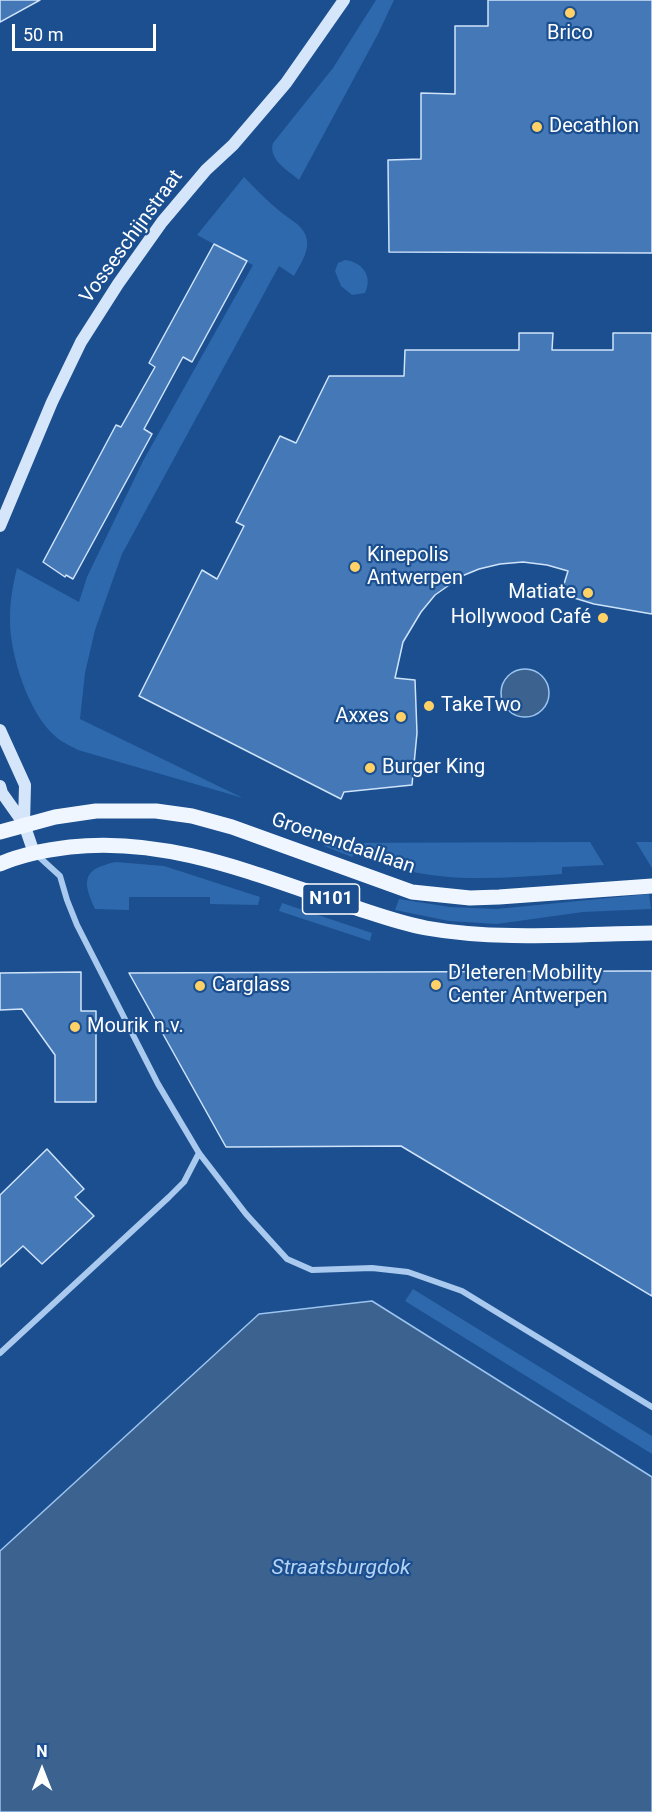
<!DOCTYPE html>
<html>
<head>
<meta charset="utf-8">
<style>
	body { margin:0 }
	#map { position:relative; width:652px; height:1812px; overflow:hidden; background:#1b4f8f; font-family:Roboto,sans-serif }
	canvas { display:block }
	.north { position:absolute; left:12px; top:1740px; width:60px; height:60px; -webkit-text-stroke:4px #1b4f8f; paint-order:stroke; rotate:0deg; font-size:16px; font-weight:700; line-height:24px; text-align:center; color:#fff }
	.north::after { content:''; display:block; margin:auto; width:21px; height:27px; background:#fff; clip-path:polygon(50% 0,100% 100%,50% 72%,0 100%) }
	.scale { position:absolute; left:12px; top:24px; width:144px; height:27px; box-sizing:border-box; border:3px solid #fff; border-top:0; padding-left:8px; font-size:18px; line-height:21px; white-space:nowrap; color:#fff; -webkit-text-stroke:4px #1b4f8f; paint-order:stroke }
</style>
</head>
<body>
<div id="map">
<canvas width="652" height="1812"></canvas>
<div class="north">N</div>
<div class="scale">50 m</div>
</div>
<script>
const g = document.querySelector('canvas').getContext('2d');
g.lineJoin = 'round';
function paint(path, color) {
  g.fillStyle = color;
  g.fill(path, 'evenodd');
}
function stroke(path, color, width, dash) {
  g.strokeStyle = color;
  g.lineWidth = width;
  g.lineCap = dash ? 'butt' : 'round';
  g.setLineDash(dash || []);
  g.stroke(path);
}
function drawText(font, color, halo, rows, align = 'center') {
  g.font = font + ' Roboto,sans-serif';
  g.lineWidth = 4.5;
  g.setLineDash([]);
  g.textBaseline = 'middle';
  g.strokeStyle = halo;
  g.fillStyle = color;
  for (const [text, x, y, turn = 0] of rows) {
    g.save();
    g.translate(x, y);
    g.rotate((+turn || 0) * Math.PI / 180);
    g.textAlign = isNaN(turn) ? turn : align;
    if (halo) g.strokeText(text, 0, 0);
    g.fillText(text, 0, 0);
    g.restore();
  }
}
paint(new Path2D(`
	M 376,0 L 394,0 L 378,34 L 299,180 C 288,170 268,160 273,143 L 333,68 Z
	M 244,177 C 256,189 268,202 282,213 C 288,218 296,222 301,228 C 315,244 302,261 294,276 L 279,266 L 122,554 L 95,630 L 85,673 L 80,719 L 243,798 L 78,750 C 71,746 61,742 55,736 C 28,713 9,652 10,618 C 10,600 13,585 17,568 L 79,602 L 87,577 L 143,461 L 253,265 L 197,235 Z
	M 345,260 C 363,262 373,277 365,293 L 352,295 L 341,286 L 335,271 L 338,263 Z
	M 590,842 L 604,865 L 562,867 L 562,874 C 518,877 474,881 431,875 C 405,872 380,862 355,853 L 352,857 L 324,846 L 325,843 Z
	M 636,842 L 652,842 L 652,868 Z
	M 116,862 L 164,866 L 260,897 L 258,905 L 210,904 L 210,897 L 129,897 L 129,910 L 95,909 C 82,881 82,869 116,862 Z
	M 649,894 L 651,909 L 583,912 L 497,924 L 449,921 L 395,910 L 399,899 L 450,907 L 497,909 Z
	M 282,903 L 372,933 L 370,941 L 279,911 Z
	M 413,1289 L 652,1436 L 652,1454 L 405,1301 Z`), '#2e69ad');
const water = new Path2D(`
	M501 693a24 24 0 1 1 48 0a24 24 0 1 1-48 0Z
	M 372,1301 L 652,1477 L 652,1812 L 0,1812 L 0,1551 L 259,1314 Z`);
paint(water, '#3c6290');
stroke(water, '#9cc4f0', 1.5);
const building = new Path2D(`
	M 0,0 L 40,0 L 0,22 Z
	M 488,0 L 652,0 L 652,253 L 389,252 L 388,160 L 421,159 L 421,93 L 455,94 L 455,26 L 488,26 Z
	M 214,244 L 247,261 L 192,362 L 183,357 L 144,429 L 152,434 L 73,579 L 66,575 L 65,577 L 43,562 L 116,425 L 121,427 L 155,367 L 149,363 Z
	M 519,333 L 553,333 L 552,350 L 613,350 L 613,333 L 652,333 L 652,614 L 594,604 L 561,594 L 568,571 L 547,565 L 523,562 L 500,564 L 479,569 L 462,576 L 435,595 L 421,612 L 403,642 L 395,678 L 415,680 L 417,733 L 412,785 L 344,792 L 341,799 L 139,696 L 202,570 L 217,579 L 244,526 L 236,522 L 280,436 L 296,443 L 329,376 L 404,376 L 405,350 L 519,350 Z
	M 635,971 L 652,971 L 652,1296 L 401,1146 L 226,1147 L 129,973 Z
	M 81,972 L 81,1011 L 96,1011 L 96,1102 L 55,1102 L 55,1055 L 22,1009 L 0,1010 L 0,973 Z
	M 47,1149 L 84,1189 L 75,1197 L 94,1216 L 42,1264 L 23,1246 L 0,1267 L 0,1195 Z`);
paint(building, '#4478b7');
stroke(building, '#cfe3fa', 1.5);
stroke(new Path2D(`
	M 37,855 L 60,876 L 67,900 L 77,925 L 158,1084 L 199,1153 L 246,1214 L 287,1259 L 312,1270 L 372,1268 L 408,1272 L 462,1291 L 652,1407
	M 0,1353 L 169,1197 L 184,1182 L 199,1153`), '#a9c9ee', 6);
stroke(new Path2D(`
	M 0,526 L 52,402 L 81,342 L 118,284 L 162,222 L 206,170 L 233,145 L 286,83 L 344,0
	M 0,730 L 25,785 L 24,824
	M 0,786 L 2,793 L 24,824 L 34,853`), '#d6e6fa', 12);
stroke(new Path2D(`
	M 0,832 L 55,817 L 96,811 L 156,811 L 192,816 L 232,827 L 412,892 L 470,898 L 499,897 L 652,886
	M 0,864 C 22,854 46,850 70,847 C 167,836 257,875 347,905 C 373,913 399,923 426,928 C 498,941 579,934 652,933`), '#f0f6ff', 15);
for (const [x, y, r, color] of [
	[570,13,6,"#ffd166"],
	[537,127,6,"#ffd166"],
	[355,567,6,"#ffd166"],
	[588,593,6,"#ffd166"],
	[603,618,6,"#ffd166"],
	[429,706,6,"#ffd166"],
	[401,717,6,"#ffd166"],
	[370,768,6,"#ffd166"],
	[436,985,6,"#ffd166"],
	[200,986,6,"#ffd166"],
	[75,1027,6,"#ffd166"]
]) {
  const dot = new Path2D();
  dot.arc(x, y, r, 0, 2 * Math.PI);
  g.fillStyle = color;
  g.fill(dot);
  stroke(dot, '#1b4f8f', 2);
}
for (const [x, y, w] of [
	[331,899,57]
]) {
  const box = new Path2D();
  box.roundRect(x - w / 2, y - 15, w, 30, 4.5);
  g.fillStyle = '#1b4f8f';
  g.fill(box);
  stroke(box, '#fff', 1.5);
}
drawText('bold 18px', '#fff', null, [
	["N101",331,899]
]);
drawText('20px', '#fff', '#1b4f8f', [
	["Brico",570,34,"center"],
	["Decathlon",549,127],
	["Kinepolis",367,556],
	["Antwerpen",367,579],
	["Matiate",576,593,"right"],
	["Hollywood Café",591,618,"right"],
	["TakeTwo",441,706],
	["Axxes",389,717,"right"],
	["Burger King",382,768],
	["D’Ieteren Mobility",448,974],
	["Center Antwerpen",448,997],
	["Carglass",212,986],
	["Mourik n.v.",87,1027]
], 'left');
drawText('20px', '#fff', '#1b4f8f', [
	["Vosseschijnstraat",132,237,-54],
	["Groenendaallaan",343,844,19]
]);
drawText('italic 21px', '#b5d3f5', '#1b4f8f', [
	["Straatsburgdok",341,1569]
]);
</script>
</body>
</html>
